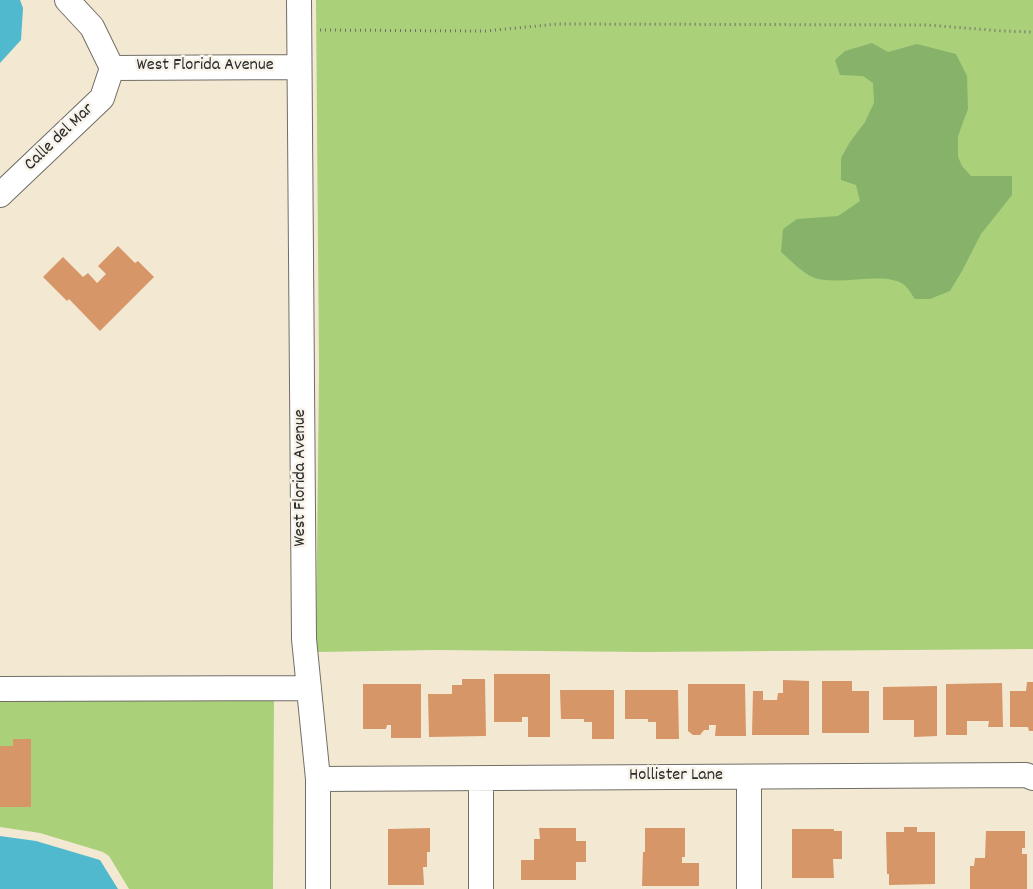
<!DOCTYPE html>
<html>
<head>
<meta charset="utf-8">
<style>
	body { margin:0 }
	canvas { display:block; background:#f3e9d3 }
</style>
</head>
<body>
<canvas width="1033" height="889"></canvas>
<script>
const g = document.querySelector('canvas').getContext('2d');
g.lineJoin = 'round';
function paint(path, color) {
  g.fillStyle = color;
  g.fill(path, 'evenodd');
}
function stroke(path, color, width, dash) {
  g.strokeStyle = color;
  g.lineWidth = width;
  g.lineCap = dash ? 'butt' : 'round';
  g.setLineDash(dash || []);
  g.stroke(path);
}
function drawText(font, color, halo, rows, align = 'center') {
  g.font = font + ' Dekko,sans-serif';
  g.lineWidth = 5;
  g.setLineDash([]);
  g.textBaseline = 'middle';
  g.strokeStyle = halo;
  g.fillStyle = color;
  for (const [text, x, y, turn = 0] of rows) {
    g.save();
    g.translate(x, y);
    g.rotate((+turn || 0) * Math.PI / 180);
    g.textAlign = isNaN(turn) ? turn : align;
    if (halo) g.strokeText(text, 0, 0);
    g.fillText(text, 0, 0);
    g.restore();
  }
}
paint(new Path2D(`
	M 316,0 L 1033,0 L 1033,649 L 645,652 L 435,650 L 316,652 L 319,369 Z
	M 274,689 L 273,889 L 129,889 L 109,856 L 103,852 L 40,833 L 0,827 L 0,691 Z`), '#aad07a');
paint(new Path2D(`
	M 872,43 L 888,52 L 917,44 L 956,54 L 967,76 L 968,109 L 958,136 L 958,157 L 962,166 L 971,176 L 1012,176 L 1012,195 L 981,234 L 962,271 L 950,291 L 930,299 L 915,299 C 911,294 908,287 903,284 C 883,271 841,286 815,278 C 805,275 790,260 781,252 L 783,229 L 797,219 L 838,216 L 860,201 L 856,185 L 841,180 L 841,158 L 850,142 L 865,122 L 874,103 L 873,83 L 863,76 L 840,75 L 835,60 L 845,51 Z`), '#87b26a');
paint(new Path2D(`
	M 0,0 L 20,0 L 23,8 L 21,40 L 0,63 Z
	M 0,836 L 36,841 L 100,860 L 118,889 L 0,889 Z`), '#50b9cd');
paint(new Path2D(`
	M 118,246 L 135,263 L 138,261 L 154,277 L 100,331 L 69,299 L 67,301 L 43,277 L 63,257 L 83,277 L 88,273 L 97,283 L 106,274 L 98,266 Z
	M 494,674 L 550,674 L 550,737 L 528,737 L 528,717 L 522,717 L 522,722 L 494,722 Z
	M 462,679 L 485,679 L 486,736 L 429,737 L 428,694 L 452,694 L 452,685 L 462,685 Z
	M 783,680 L 809,681 L 809,735 L 752,735 L 753,691 L 763,691 L 763,700 L 777,700 L 778,693 L 783,693 Z
	M 822,681 L 852,681 L 852,691 L 869,691 L 869,733 L 822,733 Z
	M 1027,682 L 1033,682 L 1033,731 L 1029,731 L 1028,727 L 1010,727 L 1010,691 L 1026,691 Z
	M 1002,683 L 1003,727 L 988,727 L 989,721 L 967,721 L 967,735 L 946,735 L 946,684 Z
	M 363,684 L 421,684 L 421,738 L 391,738 L 391,725 L 387,725 L 386,729 L 363,729 Z
	M 688,684 L 745,684 L 746,736 L 715,736 L 716,725 L 709,725 L 709,730 L 704,730 L 700,735 L 693,735 L 688,731 Z
	M 937,686 L 937,736 L 914,737 L 914,720 L 883,720 L 883,687 Z
	M 560,690 L 614,690 L 614,739 L 592,739 L 592,722 L 584,722 L 584,719 L 561,719 Z
	M 625,690 L 678,690 L 679,739 L 656,739 L 656,722 L 648,722 L 648,719 L 625,719 Z
	M 13,739 L 31,739 L 31,807 L 0,807 L 0,746 L 13,746 Z
	M 904,827 L 917,827 L 917,832 L 935,832 L 935,884 L 889,885 L 889,874 L 887,874 L 886,832 L 904,832 Z
	M 430,828 L 430,852 L 427,852 L 427,867 L 423,867 L 424,885 L 388,885 L 388,829 Z
	M 539,828 L 576,828 L 576,841 L 586,841 L 586,862 L 576,862 L 576,880 L 521,880 L 521,860 L 534,860 L 534,839 L 540,839 Z
	M 645,828 L 685,828 L 685,857 L 682,857 L 682,863 L 699,863 L 699,886 L 642,886 L 643,852 L 645,852 Z
	M 792,829 L 834,829 L 834,831 L 842,831 L 842,859 L 833,859 L 834,878 L 792,878 Z
	M 986,831 L 1025,831 L 1025,848 L 1022,848 L 1022,854 L 1027,854 L 1027,889 L 970,889 L 970,866 L 974,866 L 975,858 L 985,858 Z`), '#d69668');
const minor = new Path2D(`
	M 299,0 L 304,639 L 318,779 L 318,889
	M 112,68 L 299,67
	M 0,195 L 102,98 L 112,68 L 92,27 L 67,0
	M 0,689 L 309,688
	M 318,779 L 1026,775 L 1033,778
	M 481,889 L 481,779
	M 749,889 L 749,777`);
stroke(minor, '#716e66', 26);
stroke(new Path2D(`
	M 320,30 L 485,31 L 558,24 L 927,25 L 1003,31 L 1033,32`), '#716e66', 3, [1, 4]);
stroke(minor, '#fff', 24);
drawText('18px', '#2b2b2b', '#f7f3e8', [
	["West Florida Avenue",205,67],
	["Calle del Mar",60,138,-44],
	["West Florida Avenue",302,478,-90],
	["Hollister Lane",676,777]
]);
</script>
</body>
</html>
